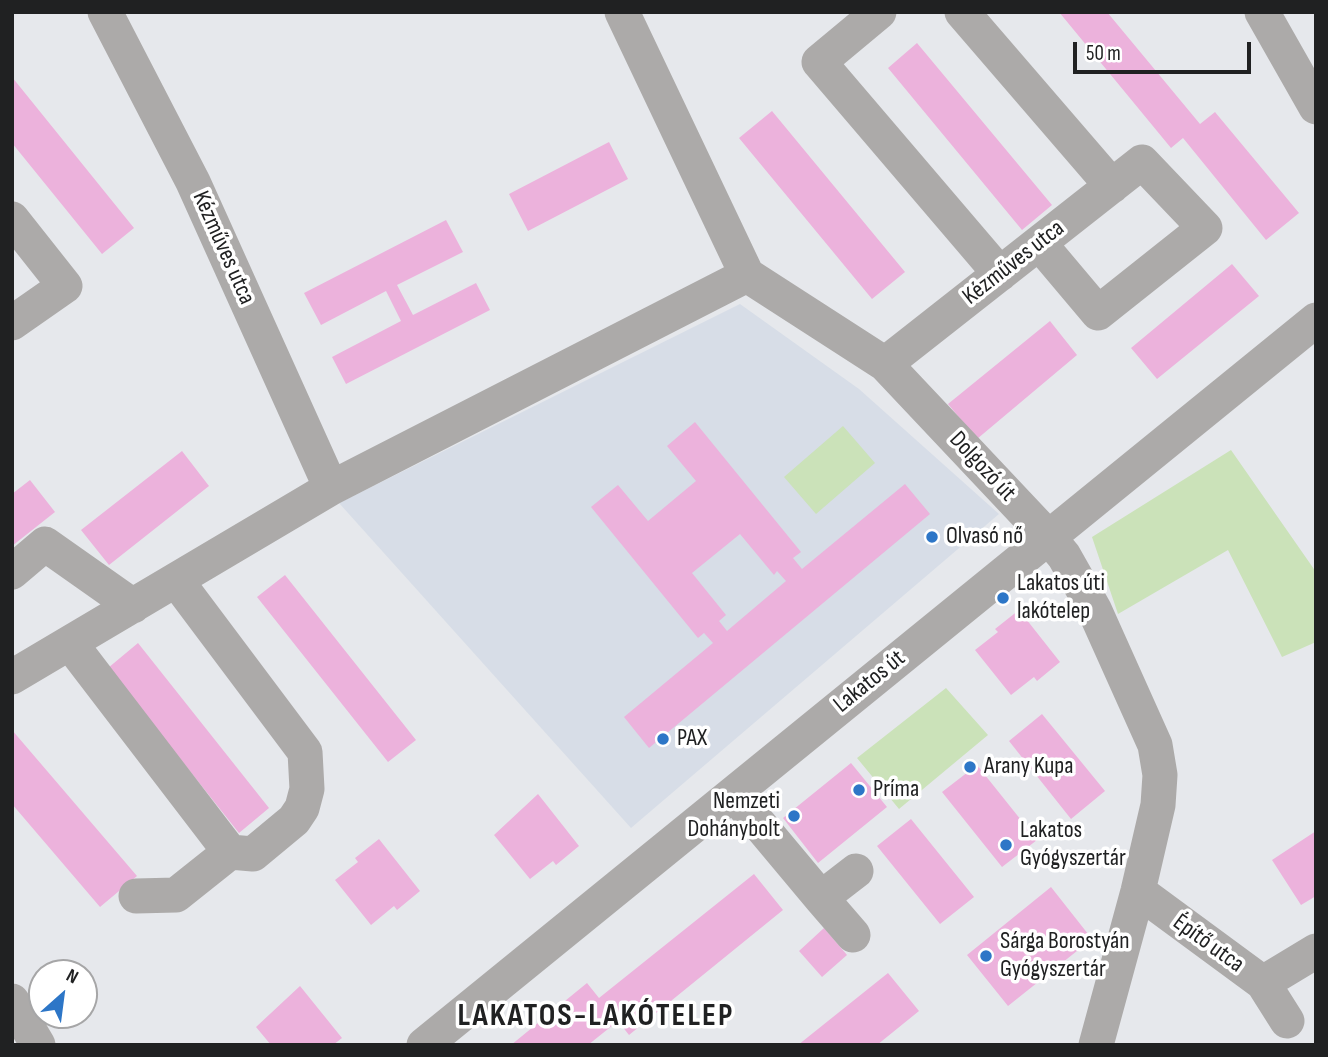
<!DOCTYPE html>
<html>
<head>
<meta charset="utf-8">
<style>
	body { margin:0 }
	#map { position:relative; width:1328px; height:1057px; overflow:hidden; background:#e6e8ec; font-family:"Sofia Sans Condensed",sans-serif }
	canvas { display:block }
	.frame { position:absolute; inset:0; border:14px solid #202122; pointer-events:none }
	.north { position:absolute; left:28px; top:959px; width:70px; height:70px; box-sizing:border-box; background:#fff; border:2px solid #a6a6a7; border-radius:50%; rotate:28deg; font-size:19px; font-weight:700; line-height:28px; text-align:center; color:#202122 }
	.north::after { content:''; display:block; margin:auto; width:24px; height:32px; background:#2d76c7; clip-path:polygon(50% 0,100% 100%,50% 72%,0 100%) }
	.scale { position:absolute; left:1073px; top:42px; width:178px; height:32px; box-sizing:border-box; border:4px solid #202122; border-top:0; padding-left:9px; font-size:21px; line-height:24px; white-space:nowrap; color:#202122; -webkit-text-stroke:5px #fff; paint-order:stroke }
</style>
</head>
<body>
<div id="map">
<canvas width="1328" height="1057"></canvas>
<div class="frame"></div>
<div class="north">N</div>
<div class="scale">50 m</div>
</div>
<script>
const g = document.querySelector('canvas').getContext('2d');
g.lineJoin = 'round';
function paint(path, color) {
  g.fillStyle = color;
  g.fill(path, 'evenodd');
}
function stroke(path, color, width, dash) {
  g.strokeStyle = color;
  g.lineWidth = width;
  g.lineCap = dash ? 'butt' : 'round';
  g.setLineDash(dash || []);
  g.stroke(path);
}
function drawText(font, color, halo, rows, align = 'center') {
  g.font = font + ' "Sofia Sans Condensed",sans-serif';
  g.lineWidth = 7;
  g.setLineDash([]);
  g.textBaseline = 'middle';
  g.strokeStyle = halo;
  g.fillStyle = color;
  for (const [text, x, y, turn = 0] of rows) {
    g.save();
    g.translate(x, y);
    g.rotate((+turn || 0) * Math.PI / 180);
    g.textAlign = isNaN(turn) ? turn : align;
    if (halo) g.strokeText(text, 0, 0);
    g.fillText(text, 0, 0);
    g.restore();
  }
}
paint(new Path2D(`
	M 740,304 L 859,389 L 999,514 L 631,828 L 339,503 Z`), '#d7dde7');
paint(new Path2D(`
	M 843,426 L 875,463 L 816,514 L 784,477 Z
	M 1231,450 L 1316,572 L 1316,642 L 1282,657 L 1228,550 L 1118,614 L 1092,537 Z
	M 946,688 L 988,735 L 899,809 L 857,758 Z`), '#cbe2b9');
paint(new Path2D(`
	M 1059,12 L 1107,12 L 1200,124 L 1215,112 L 1299,213 L 1266,240 L 1183,138 L 1171,148 Z
	M 917,43 L 1052,205 L 1022,230 L 888,68 Z
	M 12,77 L 134,228 L 102,254 L 12,143 Z
	M 772,111 L 905,272 L 872,299 L 739,138 Z
	M 609,142 L 628,179 L 528,231 L 509,194 Z
	M 446,220 L 463,252 L 397,285 L 413,315 L 476,283 L 490,310 L 346,384 L 332,357 L 401,321 L 386,291 L 321,325 L 304,293 Z
	M 1232,264 L 1259,296 L 1157,379 L 1131,348 Z
	M 1050,321 L 1077,355 L 977,439 L 948,404 Z
	M 695,422 L 801,552 L 793,558 L 802,569 L 905,484 L 930,514 L 649,748 L 624,717 L 713,643 L 704,633 L 698,638 L 591,507 L 618,485 L 648,521 L 696,481 L 667,446 ZM 740,534 L 774,575 L 777,571 L 786,581 L 727,631 L 719,621 L 726,615 L 692,573 Z
	M 182,451 L 209,486 L 109,565 L 81,530 Z
	M 30,480 L 55,512 L 12,546 L 12,494 Z
	M 285,575 L 416,740 L 388,762 L 257,597 Z
	M 1019,610 L 1060,662 L 1037,681 L 1034,677 L 1011,695 L 975,650 L 998,632 L 995,629 Z
	M 138,643 L 269,808 L 239,833 L 108,668 Z
	M 1042,714 L 1105,791 L 1071,819 L 1009,741 Z
	M 12,730 L 137,876 L 100,907 L 12,804 Z
	M 851,763 L 887,807 L 818,863 L 783,818 Z
	M 977,765 L 1037,840 L 1002,867 L 942,792 Z
	M 538,794 L 579,846 L 556,865 L 553,861 L 530,879 L 494,835 Z
	M 911,819 L 974,897 L 940,924 L 877,846 Z
	M 1316,831 L 1316,896 L 1301,905 L 1272,860 Z
	M 379,839 L 420,891 L 397,910 L 394,906 L 371,925 L 335,880 L 358,862 L 355,858 Z
	M 754,874 L 783,910 L 629,1035 L 618,1021 L 588,1045 L 511,1045 L 587,983 L 599,998 Z
	M 1051,887 L 1092,939 L 1008,1006 L 967,955 Z
	M 824,928 L 847,955 L 822,977 L 799,951 Z
	M 888,973 L 919,1011 L 877,1045 L 798,1045 Z
	M 300,986 L 342,1038 L 333,1045 L 271,1045 L 256,1027 Z`), '#ecb2dc');
stroke(new Path2D(`
	M 105,12 L 193,182 L 331,488 L 747,275
	M 622,12 L 747,275 L 885,364 L 1049,538 L 1064,556 L 1094,609 L 1155,745 L 1160,775 L 1158,805 L 1138,891 L 1096,1045
	M 879,12 L 819,62 L 1000,274
	M 962,12 L 1112,186
	M 1262,12 L 1316,107
	M 12,219 L 65,286 L 12,323
	M 885,364 L 1142,162 L 1205,228 L 1098,313 L 1039,243
	M 12,572 L 45,544 L 133,606
	M 70,643 L 230,852 L 253,854 L 294,820 L 302,808 L 307,789 L 305,752 L 176,580
	M 12,677 L 331,488
	M 734,794 L 821,898 L 856,871
	M 1138,891 L 1263,983 L 1316,951
	M 136,896 L 176,895 L 230,852
	M 821,898 L 853,935
	M 1263,983 L 1287,1021
	M 12,1001 L 38,1045
	M 424,1045 L 1316,320`), '#acaaa9', 35);
for (const [x, y, r, color] of [
	[932,537,7,"#2d76c7"],
	[1003,598,7,"#2d76c7"],
	[663,739,7,"#2d76c7"],
	[970,767,7,"#2d76c7"],
	[859,790,7,"#2d76c7"],
	[794,816,7,"#2d76c7"],
	[1006,845,7,"#2d76c7"],
	[986,956,7,"#2d76c7"]
]) {
  const dot = new Path2D();
  dot.arc(x, y, r, 0, 2 * Math.PI);
  g.fillStyle = color;
  g.fill(dot);
  stroke(dot, '#fff', 2.5);
}
drawText('24px', '#202122', '#fff', [
	["Kézműves utca",223,248,66],
	["Kézműves utca",1014,263,-38],
	["Dolgozó út",982,467,47],
	["Lakatos út",870,682,-39],
	["Építő utca",1208,944,36]
]);
drawText('24px', '#202122', '#fff', [
	["Olvasó nő",946,537],
	["Lakatos úti",1017,584],
	["lakótelep",1017,612],
	["PAX",677,739],
	["Arany Kupa",984,767],
	["Príma",873,790],
	["Nemzeti",780,802,"right"],
	["Dohánybolt",780,830,"right"],
	["Lakatos",1020,831],
	["Gyógyszertár",1020,859],
	["Sárga Borostyán",1000,942],
	["Gyógyszertár",1000,970]
], 'left');
g.letterSpacing = '2px';
drawText('bold 32px', '#202122', '#fff', [
	["LAKATOS-LAKÓTELEP",596,1017]
]);
g.letterSpacing = '0px';
</script>
</body>
</html>
